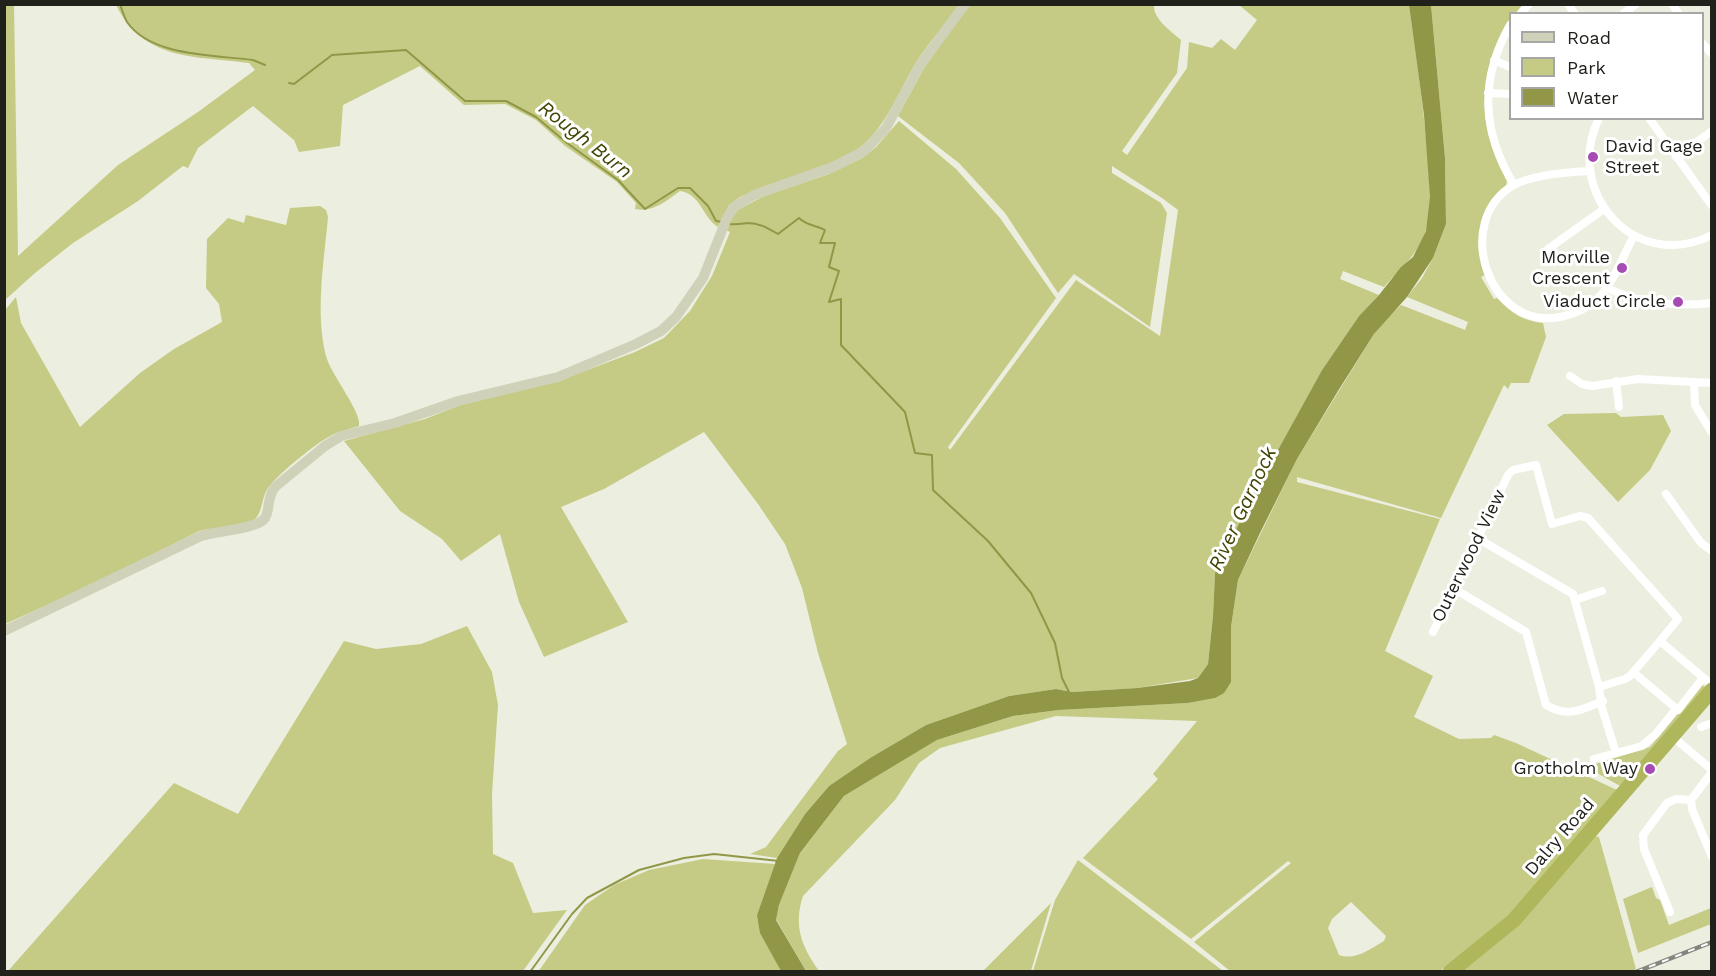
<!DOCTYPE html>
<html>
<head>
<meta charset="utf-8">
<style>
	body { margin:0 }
	#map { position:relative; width:1716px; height:976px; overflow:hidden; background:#eceedf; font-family:"Work Sans",sans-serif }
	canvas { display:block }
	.frame { position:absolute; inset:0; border:6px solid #21211c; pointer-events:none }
	.legend { position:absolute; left:1509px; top:12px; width:195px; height:108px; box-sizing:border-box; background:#fff; border:2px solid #a6a6a4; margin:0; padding:8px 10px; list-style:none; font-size:18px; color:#21211c }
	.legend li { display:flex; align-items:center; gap:12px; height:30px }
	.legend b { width:30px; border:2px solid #a6a6a4 }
</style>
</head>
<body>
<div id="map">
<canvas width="1716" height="976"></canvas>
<div class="frame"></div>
<ul class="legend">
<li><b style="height:8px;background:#d0d1b9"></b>Road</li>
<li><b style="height:16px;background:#c5cb84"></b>Park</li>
<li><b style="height:16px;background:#919747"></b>Water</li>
</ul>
</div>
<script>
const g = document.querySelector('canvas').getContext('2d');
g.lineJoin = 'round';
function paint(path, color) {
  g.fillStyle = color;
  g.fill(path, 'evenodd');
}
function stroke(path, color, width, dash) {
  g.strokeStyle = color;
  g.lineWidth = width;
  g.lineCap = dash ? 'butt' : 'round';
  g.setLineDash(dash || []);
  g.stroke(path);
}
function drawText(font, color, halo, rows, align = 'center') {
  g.font = font + ' "Work Sans",sans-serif';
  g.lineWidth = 6;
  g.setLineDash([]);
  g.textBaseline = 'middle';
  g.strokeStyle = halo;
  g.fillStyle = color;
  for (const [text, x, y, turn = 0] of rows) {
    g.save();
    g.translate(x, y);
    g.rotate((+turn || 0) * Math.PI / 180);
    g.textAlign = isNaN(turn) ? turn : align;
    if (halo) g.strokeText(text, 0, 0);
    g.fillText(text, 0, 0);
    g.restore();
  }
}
paint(new Path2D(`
	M 5,5 L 14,5 L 18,256 L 118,165 L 198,112 L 255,70 L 249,63 C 194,56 144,61 116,5 L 960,5 C 947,21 933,38 921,55 C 899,87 888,129 854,152 C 820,174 777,181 740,197 L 729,205 L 718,227 C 702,217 701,194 680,191 C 666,201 653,213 635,209 L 636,203 L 617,182 L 565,146 L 536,120 L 505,104 L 464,105 L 420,66 L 343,105 L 340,146 L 299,152 L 294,140 L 253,106 L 198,148 L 188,168 L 183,166 L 138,201 L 73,243 L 35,273 L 5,300 Z
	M 969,5 L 1154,5 C 1153,19 1171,31 1181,40 L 1177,73 L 1122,151 L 1127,155 L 1187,68 L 1189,42 L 1212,48 L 1221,39 L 1235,50 L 1257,20 L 1239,5 L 1409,5 C 1416,56 1424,108 1428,160 C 1429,183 1434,210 1425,233 C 1417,256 1399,269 1384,287 L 1343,271 L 1340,279 L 1379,295 L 1359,316 L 1322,370 L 1253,496 L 1215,573 L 1213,616 L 1208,664 L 1198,678 L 1137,688 L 1072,692 L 1056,689 L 1009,696 L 926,725 L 870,758 L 829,786 L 805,814 L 777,858 L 750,854 L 766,847 L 838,751 L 847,744 L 818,653 L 802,588 L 785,544 L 758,504 L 704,432 L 604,489 L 561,507 L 628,622 L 544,657 L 519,602 L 500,534 L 461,561 L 442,539 L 400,511 L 344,441 L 425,419 L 463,404 L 558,381 L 635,352 L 664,338 L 690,311 L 712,276 L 730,232 L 726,230 L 734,212 L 764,196 L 829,174 L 862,158 L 876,147 L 899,121 L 956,169 L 1000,218 L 1056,298 L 948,447 L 950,450 L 1076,280 L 1160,336 L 1178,210 L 1162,198 L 1112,166 L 1112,173 L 1161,203 L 1167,213 L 1150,327 L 1074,274 L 1058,293 L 1005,213 L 959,163 L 898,116 L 924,68 Z
	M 1431,5 L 1523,5 L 1516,13 L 1510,14 C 1510,26 1495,46 1491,60 C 1483,87 1482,117 1491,143 C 1496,156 1503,169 1507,182 L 1505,188 L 1481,224 L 1480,253 L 1485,275 L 1481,277 L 1494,299 L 1497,298 C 1511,313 1523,321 1543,323 L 1546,337 L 1529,383 L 1511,383 L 1508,389 L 1504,385 L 1441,518 L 1297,477 L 1297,482 L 1440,519 L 1385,651 L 1433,676 L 1414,717 L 1459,739 L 1491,738 L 1494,735 L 1516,743 L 1617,790 L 1512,916 L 1440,971 L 1230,971 L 1194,942 L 1291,863 L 1288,861 L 1191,939 L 1083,858 L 1158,779 L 1153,774 L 1197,721 L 1056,716 L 940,748 L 919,763 L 895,800 L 803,896 C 793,926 802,947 819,971 L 806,971 L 776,919 L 779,905 L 800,853 L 844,796 L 937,740 L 1013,716 L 1059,710 L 1188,703 L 1214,698 L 1231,682 L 1231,627 L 1238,580 L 1297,459 L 1374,334 L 1385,320 L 1401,305 L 1465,330 L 1468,322 L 1407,297 L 1422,278 L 1433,258 L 1446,224 L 1445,158 ZM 1351,902 L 1386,936 L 1384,941 C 1370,949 1355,961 1339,955 L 1328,928 L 1332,919 Z
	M 320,206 L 326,210 L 328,217 C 324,262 315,312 326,356 C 331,375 362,412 359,426 C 350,429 340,431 332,435 C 315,444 280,472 268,488 C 260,499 264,517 249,523 C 237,528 214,527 199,531 L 109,577 L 5,624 L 5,310 L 16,297 L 21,323 L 80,427 L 140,373 L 174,349 L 222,322 L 219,304 L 206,288 L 207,239 L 228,218 L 244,223 L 246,215 L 286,225 L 290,208 Z
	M 1616,413 L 1621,417 L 1663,415 L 1671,431 L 1650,470 L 1618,502 L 1547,425 L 1564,414 Z
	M 467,626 L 492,672 L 498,705 L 492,794 L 493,854 L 513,863 L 533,913 L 567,910 L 523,971 L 8,971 L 174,783 L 238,814 L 344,641 L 376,649 L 421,644 Z
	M 1702,685 L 1705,687 L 1622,787 L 1586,767 L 1650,747 Z
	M 1592,836 L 1599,837 L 1636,969 L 1630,972 L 1459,972 Z
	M 703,859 L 775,864 L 757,915 L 781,971 L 538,972 L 585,905 L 614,885 L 649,870 Z
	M 1078,860 L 1223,971 L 1033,971 L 1055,900 Z
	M 1652,887 L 1656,898 L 1660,900 L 1669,925 L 1711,908 L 1711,924 L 1638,953 L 1623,899 Z
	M 1051,903 L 1031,971 L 983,971 Z`), '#c5cb84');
paint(new Path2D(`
	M 1409,5 L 1431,5 L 1445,158 L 1446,224 L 1433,258 L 1407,297 L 1374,334 L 1338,391 L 1297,459 L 1260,533 L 1238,580 L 1231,627 L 1231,682 L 1224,693 L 1215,698 L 1188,703 L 1059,710 L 1013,716 L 937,740 L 844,796 L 800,853 L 779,905 L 776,920 L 806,971 L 781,971 L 760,933 L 757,915 L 777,858 L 805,814 L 829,786 L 870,758 L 926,725 L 1009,696 L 1056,689 L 1072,692 L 1137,688 L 1190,681 L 1198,678 L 1208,664 L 1213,616 L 1215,573 L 1251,499 L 1322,370 L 1359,316 L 1379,295 L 1401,267 L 1413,257 L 1426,231 L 1430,197 L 1424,115 Z`), '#919747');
stroke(new Path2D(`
	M 120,4 C 122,10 124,17 127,22 C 151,57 216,55 253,60 L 265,65
	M 289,83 L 294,84 L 332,55 L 406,50 L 465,101 L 506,101 L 536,117 L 567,143 L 618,180 L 645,209 L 678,188 L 690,188 L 708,206 L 716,221 L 722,222
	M 728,224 C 736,225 740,224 748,223 C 760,223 769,229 778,234 L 799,218 C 807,226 816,225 825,230 L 820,243 L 835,243 L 829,267 L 839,271 L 829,302 L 841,299 L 841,345 L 905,412 L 915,453 L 932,455 L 933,490 L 988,541 L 1031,593 L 1055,643 L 1062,678 L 1069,692
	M 530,972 L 572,914 L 587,898 L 639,870 L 684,858 L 714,854 L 779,861`), '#919747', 2);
stroke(new Path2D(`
	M 1568,4 L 1575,14
	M 1672,4 L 1679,14
	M 1520,14 L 1529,4
	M 1623,14 L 1636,4
	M 1510,25 C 1479,80 1482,132 1514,185
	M 1702,43 L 1712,54
	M 1494,60 L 1510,67
	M 1488,93 L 1510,94
	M 1599,118 C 1563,192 1635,274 1712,235
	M 1649,118 L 1712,206
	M 1676,157 L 1712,131
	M 1590,171 C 1569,172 1532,175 1514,185 C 1452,220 1488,331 1560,317 C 1575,314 1590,307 1600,296 C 1615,280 1623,255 1634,236
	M 1548,249 L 1604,209
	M 1607,288 C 1640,304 1675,307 1712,303
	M 1570,376 L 1582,384 L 1592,386 L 1638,379 L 1712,383
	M 1616,381 L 1619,407
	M 1694,383 L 1695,405 L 1712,433
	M 1666,494 L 1701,543 L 1712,551
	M 1477,538 L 1573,594 L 1599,687
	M 1453,588 L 1526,632 L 1546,705 C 1569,718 1580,710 1603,701
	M 1575,600 L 1602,591
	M 1433,632 L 1508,475 L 1513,470 L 1536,465 L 1552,524 L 1580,516 L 1588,518 L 1678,619 L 1660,641
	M 1633,672 L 1678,710 L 1703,678
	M 1701,727 L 1712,723
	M 1655,735 L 1676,709
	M 1672,736 L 1712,770
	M 1616,753 L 1602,708 L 1599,687 L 1625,679 L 1630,676 L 1660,641 L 1712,685
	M 1594,759 L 1642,746 L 1652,737
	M 1691,800 L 1692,809 L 1712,857
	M 1670,912 L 1644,849 L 1643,835 L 1667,803 L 1676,799 L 1691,800 L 1712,772`), '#fff', 8);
stroke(new Path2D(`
	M 4,631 L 201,536 C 216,531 258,529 265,518 C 271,507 266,499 275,487 L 325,446 L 341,436 L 395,423 L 458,401 L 558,377 L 636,344 L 661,331 L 676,317 L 703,278 L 727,218 L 734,207 L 754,195 L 833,167 L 864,151 L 886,128 L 920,65 L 965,4`), '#d0d1b9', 10);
stroke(new Path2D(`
	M 1450,972 L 1514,920 L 1712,690`), '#b0b65b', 15);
const rail = new Path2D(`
	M 1636,972 L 1712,942`);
stroke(rail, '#84857c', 4.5);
stroke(rail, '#fff', 2, [7]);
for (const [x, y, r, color] of [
	[1593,157,6,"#a64ab4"],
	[1622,268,6,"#a64ab4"],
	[1678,302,6,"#a64ab4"],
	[1650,769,6,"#a64ab4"]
]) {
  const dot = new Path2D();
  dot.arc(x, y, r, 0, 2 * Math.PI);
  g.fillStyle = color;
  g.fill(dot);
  stroke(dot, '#fff', 2);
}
drawText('18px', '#21211c', '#fff', [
	["David Gage",1605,147,"left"],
	["Street",1605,168,"left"],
	["Morville",1610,258],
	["Crescent",1610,279],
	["Viaduct Circle",1666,302],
	["Grotholm Way",1638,769]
], 'right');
drawText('18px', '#21211c', '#fff', [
	["Outerwood View",1469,556,-64],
	["Dalry Road",1560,837,-49]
]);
drawText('italic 20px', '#424504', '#fff', [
	["Rough Burn",585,140,38],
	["River Garnock",1243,509,-65]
]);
</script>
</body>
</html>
